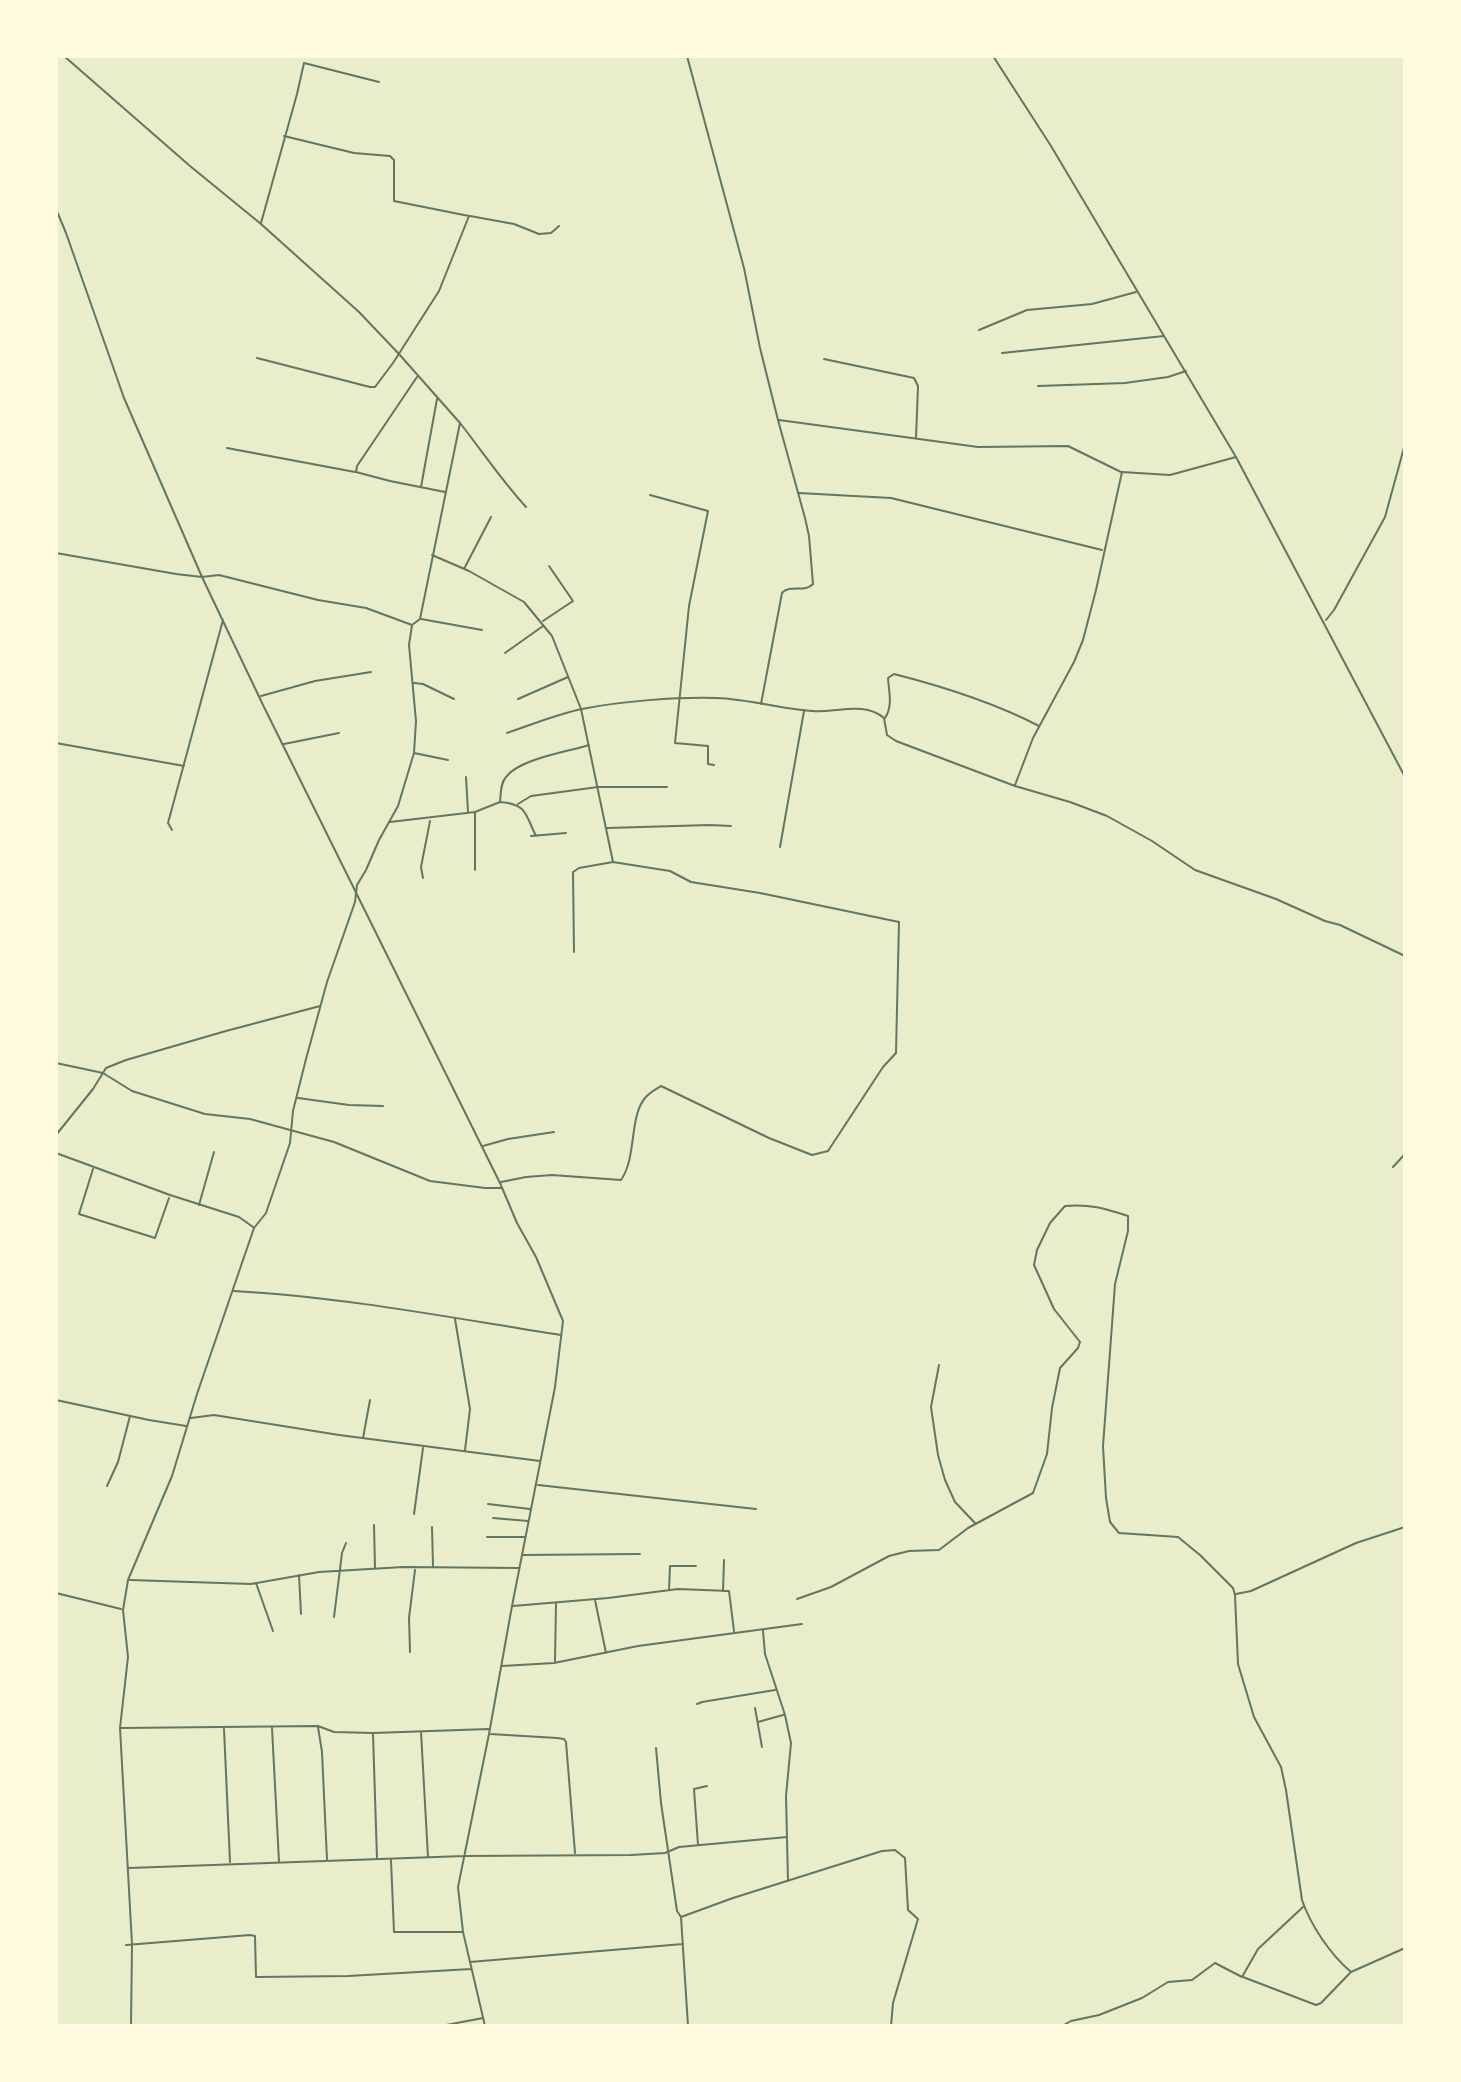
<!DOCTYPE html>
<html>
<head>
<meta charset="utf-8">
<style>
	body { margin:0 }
	#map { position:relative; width:1461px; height:2082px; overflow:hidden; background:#e9edc9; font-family:Arial,sans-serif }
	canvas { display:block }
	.frame { position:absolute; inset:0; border:58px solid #fefae0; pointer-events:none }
</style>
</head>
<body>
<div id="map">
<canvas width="1461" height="2082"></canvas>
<div class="frame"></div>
</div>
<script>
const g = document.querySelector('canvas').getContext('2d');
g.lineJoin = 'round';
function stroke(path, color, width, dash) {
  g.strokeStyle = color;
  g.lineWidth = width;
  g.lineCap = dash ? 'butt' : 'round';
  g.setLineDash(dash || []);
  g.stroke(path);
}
stroke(new Path2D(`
	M 64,56 L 190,166 L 261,224 L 359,312 L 399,354 L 460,423 L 420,619 L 412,625
	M 687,56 L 744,268 L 760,348 L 778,420 L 805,518 L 809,536 L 813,584 C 805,593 790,584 782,593 L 761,704
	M 993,56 L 1051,146 L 1236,457 L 1405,777
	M 56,209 L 66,233 L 124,398 L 202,577 L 263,705 L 500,1183 L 517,1223 L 536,1257 L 563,1321 L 555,1387 L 512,1606 L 489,1734 L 458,1887 L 463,1932 L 485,2026
	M 470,216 L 514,224 L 539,234 L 551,233 L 559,226
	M 261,223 L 297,94 L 304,63 L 379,82
	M 979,330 L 1027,310 L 1092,304 L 1136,292
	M 1002,353 L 1164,336
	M 257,358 L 370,387 L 375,387 L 393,363 L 439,291 L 469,216 L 394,201 L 394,160 L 390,156 L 354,153 L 284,136
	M 824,359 L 914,378 L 918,386 L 916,438
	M 417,377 L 357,466 L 356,472 L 390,481 L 445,492
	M 1038,386 L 1125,383 L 1168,377 L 1186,371
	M 779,420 L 978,447 L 1068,446 L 1121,472
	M 460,423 C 482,451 502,481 526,507
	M 227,448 L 355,472
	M 421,487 L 437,399
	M 799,493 L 891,498 L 1102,550
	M 650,495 L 708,511 L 689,606 L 675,743 L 708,746 L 708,764 L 714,765
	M 56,553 L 176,574 L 202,577 L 219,575 L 318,600 L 366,608 L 412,625 L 409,645 L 416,721 L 414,753 L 398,806 L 379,840 L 366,870 L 357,885 L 355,902 L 327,982 L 306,1059 L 293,1111 L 290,1143 L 266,1213 L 254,1228 L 197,1394 L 172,1476 L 128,1580 L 123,1610 L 128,1657 L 120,1728 L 132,1944 L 131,2026
	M 432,555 L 469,571 L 524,602 L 552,636 L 581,709 L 613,862 L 670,871 L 691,882 L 760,893 L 899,922 L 896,1053 L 883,1067 L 828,1151 L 812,1155 L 769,1138 L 661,1086 C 656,1089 649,1093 645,1098 C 629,1117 637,1157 621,1180 L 552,1175 L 526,1177 L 501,1182
	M 464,569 L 491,517
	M 421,619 L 482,630
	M 1326,620 L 1334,610 L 1385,517 L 1405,444
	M 543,621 L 573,601 L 549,566
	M 505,653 L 543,626
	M 414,683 L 423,684 L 454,699
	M 261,696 L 315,681 L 371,672
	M 518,699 L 568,677
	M 885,718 C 893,706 889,692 888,678 L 894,674 C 945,687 993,702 1039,726
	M 507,733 C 531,725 557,714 582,709 C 622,701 676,697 716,698 C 749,699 781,709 813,711 C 836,713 864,701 884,718 L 887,735 L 896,741 L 1015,786 L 1070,802 L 1107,816 L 1152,841 L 1195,870 L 1276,899 L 1325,921 L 1340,925 L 1405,956
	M 56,743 L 184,766
	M 284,744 L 339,733
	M 414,753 L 448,760
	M 466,777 L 468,812
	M 1015,785 L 1033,738 L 1074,662 L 1083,640 L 1096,590 L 1122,472 L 1170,475 L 1236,457
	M 500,802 C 527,804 525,814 536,836
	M 518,804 L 531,796 L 598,787 L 667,787
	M 390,822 L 475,812 L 500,802 C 501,794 500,784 506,777 C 519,759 567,752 589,745
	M 607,828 L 710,825 L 731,826
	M 172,830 L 168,823 L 223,620
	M 531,836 L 566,833
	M 780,847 L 804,711
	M 475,870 L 475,812
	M 423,878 L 421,867 L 430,821
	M 574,952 L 573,872 L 579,868 L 613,862
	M 56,1063 L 103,1073 L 132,1091 L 205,1114 L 250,1119 L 334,1142 L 430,1181 L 485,1188 L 501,1188
	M 298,1098 L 349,1105 L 383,1106
	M 56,1135 L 93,1089 L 106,1068 L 126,1060 L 226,1031 L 320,1006
	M 483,1146 L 508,1139 L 554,1132
	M 56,1153 L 170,1195 L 239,1217 L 253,1227
	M 1393,1167 L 1405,1154
	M 93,1169 L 79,1214 L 155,1238 L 169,1198
	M 199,1205 L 214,1152
	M 234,1291 C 344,1297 452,1318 561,1335
	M 455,1319 L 470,1409 L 465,1450
	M 939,1365 L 931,1407 L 938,1455 L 945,1480 L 955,1502 L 975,1523
	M 56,1400 L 149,1420 L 186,1426
	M 191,1418 L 214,1415 L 339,1435 L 540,1461
	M 363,1438 L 370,1400
	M 538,1485 L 756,1509
	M 107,1486 L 118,1462 L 130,1416
	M 488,1504 L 530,1509
	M 414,1514 L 423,1448
	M 493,1518 L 528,1521
	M 374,1525 L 375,1568
	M 432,1527 L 433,1566
	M 487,1537 L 525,1537
	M 522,1555 L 640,1554
	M 299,1575 L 301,1614
	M 130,1580 L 251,1584 L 319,1572 L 403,1567 L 518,1568
	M 256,1583 L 273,1631
	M 669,1590 L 670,1566 L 696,1566
	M 723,1591 L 724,1560
	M 56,1593 L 121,1609
	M 1236,1594 L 1251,1591 L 1356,1543 L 1405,1527
	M 797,1599 L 831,1587 L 889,1556 L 909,1551 L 939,1550 L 968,1528 L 1033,1493 L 1047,1454 L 1052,1408 L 1060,1368 L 1078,1348 L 1080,1342 L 1054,1309 L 1034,1265 L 1037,1250 L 1050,1223 L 1065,1206 C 1090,1204 1104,1208 1128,1216 L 1128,1231 L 1115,1284 L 1103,1446 L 1106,1498 L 1110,1522 L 1119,1533 L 1178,1537 L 1200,1555 L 1233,1588 L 1235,1595 L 1238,1664 L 1254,1717 L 1281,1767 L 1286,1790 L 1302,1900 C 1311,1926 1330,1954 1351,1972 L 1405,1948
	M 595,1600 L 606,1653
	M 513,1606 L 608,1598 L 678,1589 L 729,1591 L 734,1631
	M 334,1617 L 342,1553 L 346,1543
	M 763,1631 L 765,1654 L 785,1715 L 791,1743 L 786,1796 L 788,1881
	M 410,1652 L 409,1618 L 415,1570
	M 555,1661 L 556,1603
	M 502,1666 L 554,1663 L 638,1646 L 802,1624
	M 697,1704 L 702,1702 L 775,1690
	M 755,1708 L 762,1747
	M 758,1722 L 783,1715
	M 318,1727 L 322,1752 L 327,1860
	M 121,1728 L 318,1726 L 334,1732 L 373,1733 L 489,1729
	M 272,1728 L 279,1862
	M 224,1729 L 230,1862
	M 421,1732 L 428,1857
	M 373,1734 L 377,1859
	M 490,1734 L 557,1738 L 564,1739 L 566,1742 L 575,1853
	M 656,1748 L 661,1803 L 677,1911 L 681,1917
	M 698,1845 L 694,1789 L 707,1786
	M 391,1860 L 394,1932 L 463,1932
	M 129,1868 L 464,1856 L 631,1855 L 665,1853 L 679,1847 L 787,1837
	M 126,1945 L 250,1935 L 255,1936 L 256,1977 L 348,1976 L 471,1969
	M 470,1962 L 683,1944
	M 1243,1977 L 1316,2005 L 1321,2003 L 1350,1973
	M 441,2026 L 483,2018
	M 688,2026 L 681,1917 L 733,1898 L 882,1851 L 895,1850 L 905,1858 L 908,1910 L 918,1919 L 893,2003 L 891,2026
	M 1062,2026 L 1071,2021 L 1099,2015 L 1142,1998 L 1168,1982 L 1192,1980 L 1215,1963 L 1242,1977 L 1258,1949 L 1303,1907`), '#617663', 2);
</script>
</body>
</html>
